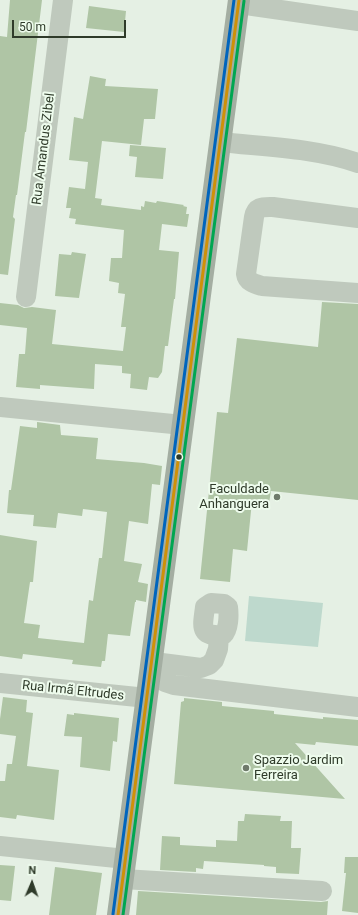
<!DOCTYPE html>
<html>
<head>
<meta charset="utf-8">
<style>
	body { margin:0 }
	#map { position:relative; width:358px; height:915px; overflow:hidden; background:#e5f0e4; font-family:Roboto,sans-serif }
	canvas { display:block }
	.north { position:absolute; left:12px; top:863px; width:40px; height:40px; -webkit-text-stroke:3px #eefced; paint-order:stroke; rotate:2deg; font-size:11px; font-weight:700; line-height:16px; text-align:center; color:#2f3b2a }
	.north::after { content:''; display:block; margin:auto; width:14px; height:18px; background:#2f3b2a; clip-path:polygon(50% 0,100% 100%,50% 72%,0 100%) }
	.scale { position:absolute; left:12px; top:20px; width:114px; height:18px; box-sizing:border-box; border:2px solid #2f3b2a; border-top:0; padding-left:5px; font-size:12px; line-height:14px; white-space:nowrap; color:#2f3b2a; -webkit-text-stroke:3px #eefced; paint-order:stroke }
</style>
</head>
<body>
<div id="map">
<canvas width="358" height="915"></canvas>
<div class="north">N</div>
<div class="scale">50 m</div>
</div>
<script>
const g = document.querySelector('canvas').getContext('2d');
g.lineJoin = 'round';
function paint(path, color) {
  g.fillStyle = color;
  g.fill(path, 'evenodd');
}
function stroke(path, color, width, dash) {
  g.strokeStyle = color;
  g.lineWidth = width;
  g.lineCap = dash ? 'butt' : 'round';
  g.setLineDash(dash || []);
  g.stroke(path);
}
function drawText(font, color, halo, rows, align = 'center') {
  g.font = font + ' Roboto,sans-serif';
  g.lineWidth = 4;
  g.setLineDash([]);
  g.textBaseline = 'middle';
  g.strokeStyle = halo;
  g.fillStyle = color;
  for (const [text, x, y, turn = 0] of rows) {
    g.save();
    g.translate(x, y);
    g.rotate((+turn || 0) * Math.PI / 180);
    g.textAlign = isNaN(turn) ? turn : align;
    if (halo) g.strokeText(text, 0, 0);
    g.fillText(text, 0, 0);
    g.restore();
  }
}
paint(new Path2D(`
	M 249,596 L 323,603 L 318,647 L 245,641 Z`), '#bed9cd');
paint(new Path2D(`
	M 10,0 L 42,0 L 26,132 L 25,132 L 17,195 L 16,195 L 13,217 L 15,219 L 8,275 L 0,274 L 0,36 L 7,37 Z
	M 89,6 L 126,11 L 124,32 L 86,28 Z
	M 90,76 L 106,79 L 105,86 L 158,89 L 155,119 L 144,119 L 141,145 L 102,141 L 95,198 L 102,199 L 101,205 L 141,210 L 141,206 L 144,207 L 145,201 L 156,203 L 157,201 L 184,205 L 183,206 L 187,207 L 186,214 L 189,214 L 187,227 L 162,224 L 159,250 L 179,252 L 175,299 L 174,299 L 168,346 L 165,346 L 162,372 L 158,378 L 149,377 L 147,390 L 130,388 L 131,374 L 122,373 L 122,366 L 95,364 L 94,389 L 40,385 L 40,389 L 16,387 L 19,354 L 25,354 L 27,328 L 0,325 L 0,303 L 18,305 L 24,308 L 32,307 L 56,310 L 52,344 L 123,351 L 126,327 L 121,327 L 125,294 L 118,293 L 119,283 L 109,281 L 111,258 L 122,258 L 124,230 L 75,224 L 76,219 L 69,218 L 71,208 L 66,208 L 69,187 L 85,189 L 88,162 L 69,160 L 74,117 L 83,119 Z
	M 130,145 L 166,148 L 163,179 L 135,177 L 137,157 L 129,156 Z
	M 72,252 L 86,254 L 79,298 L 55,296 L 59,254 L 71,255 Z
	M 322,302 L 358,304 L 358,500 L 271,491 L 269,503 L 252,501 L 247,551 L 233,549 L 230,582 L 200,579 L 217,412 L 228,413 L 237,338 L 318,347 Z
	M 37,422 L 60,425 L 61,435 L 98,438 L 96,459 L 144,463 L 162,466 L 160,485 L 152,484 L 148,524 L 129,521 L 124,561 L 142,564 L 138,582 L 148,584 L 146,602 L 136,600 L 136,602 L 135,602 L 130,636 L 108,634 L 105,661 L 102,661 L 101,667 L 72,664 L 73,660 L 23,654 L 22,659 L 0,656 L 0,535 L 37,541 L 33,582 L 30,582 L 24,623 L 40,625 L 38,638 L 84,643 L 89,600 L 93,601 L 99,558 L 102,558 L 107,512 L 83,509 L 82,516 L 58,513 L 56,528 L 33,526 L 34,515 L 7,513 L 9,490 L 11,490 L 20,426 L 37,428 Z
	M 3,697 L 27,700 L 26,712 L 33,713 L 27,766 L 59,770 L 54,820 L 17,815 L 16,819 L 0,817 L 0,781 L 5,781 L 7,764 L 12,764 L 16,736 L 0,734 L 0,719 Z
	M 184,698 L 222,702 L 222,706 L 274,711 L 274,714 L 323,719 L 323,717 L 358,720 L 358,746 L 316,742 L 315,745 L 295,743 L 345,799 L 174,784 L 181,702 L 184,701 Z
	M 74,713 L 119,718 L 117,742 L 113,741 L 110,771 L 80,767 L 82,737 L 64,736 L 67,714 L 74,715 Z
	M 245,814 L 281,816 L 280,821 L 292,821 L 291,848 L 301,848 L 299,874 L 276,873 L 276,867 L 264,866 L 264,865 L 204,861 L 203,869 L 196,868 L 196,872 L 160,870 L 162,836 L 180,837 L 180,845 L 216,847 L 216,840 L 237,841 L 238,821 L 244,821 Z
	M 345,857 L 358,857 L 358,913 L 342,911 L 346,873 L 344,873 Z
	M 0,865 L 15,866 L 11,901 L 0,900 Z
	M 55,867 L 102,873 L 96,915 L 49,915 Z
	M 138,891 L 321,902 L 328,901 L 327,915 L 136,915 Z`), '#afc5a5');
stroke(new Path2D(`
	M 239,4 L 358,21
	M 220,142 C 266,147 315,148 358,163
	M 358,218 L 273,207 C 263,207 256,206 254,217 L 246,274 C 247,282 255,284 262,286 L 358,293
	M 26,297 L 63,0
	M 0,407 L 183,425
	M 211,603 L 224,604 L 228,607 C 229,615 229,629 223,635 C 198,637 203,625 205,607 Z
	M 154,662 L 201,668 L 209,665 L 214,660 L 218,649 L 219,636
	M 167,664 L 163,672 L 165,682 L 174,685 L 358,707
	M 0,683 L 147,698
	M 0,846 L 126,859
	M 123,879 L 322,891`), '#bfc9bd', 20);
stroke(new Path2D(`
	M 118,915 L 239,0`), '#a4aea2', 22);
stroke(new Path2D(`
	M 118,915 L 239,0`), '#cf9108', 3);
stroke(new Path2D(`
	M 123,915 L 244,1`), '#00a651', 3);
stroke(new Path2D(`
	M 113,914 L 234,0`), '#0065bd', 3);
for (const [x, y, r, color] of [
	[179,457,3.5,"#2f3b2a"],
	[277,497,4,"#6f7a6b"],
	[246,768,4,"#6f7a6b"]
]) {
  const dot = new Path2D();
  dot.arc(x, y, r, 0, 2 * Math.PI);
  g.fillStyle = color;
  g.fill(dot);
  stroke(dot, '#eefced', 1.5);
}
drawText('13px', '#2f3b2a', '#eefced', [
	["Rua Amandus Zibel",44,149,-83],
	["Rua Irmã Eltrudes",73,691,6]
]);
drawText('13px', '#2f3b2a', '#eefced', [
	["Faculdade",269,490],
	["Anhanguera",269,505],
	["Spazzio Jardim",254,761,"left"],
	["Ferreira",254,776,"left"]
], 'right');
</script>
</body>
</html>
